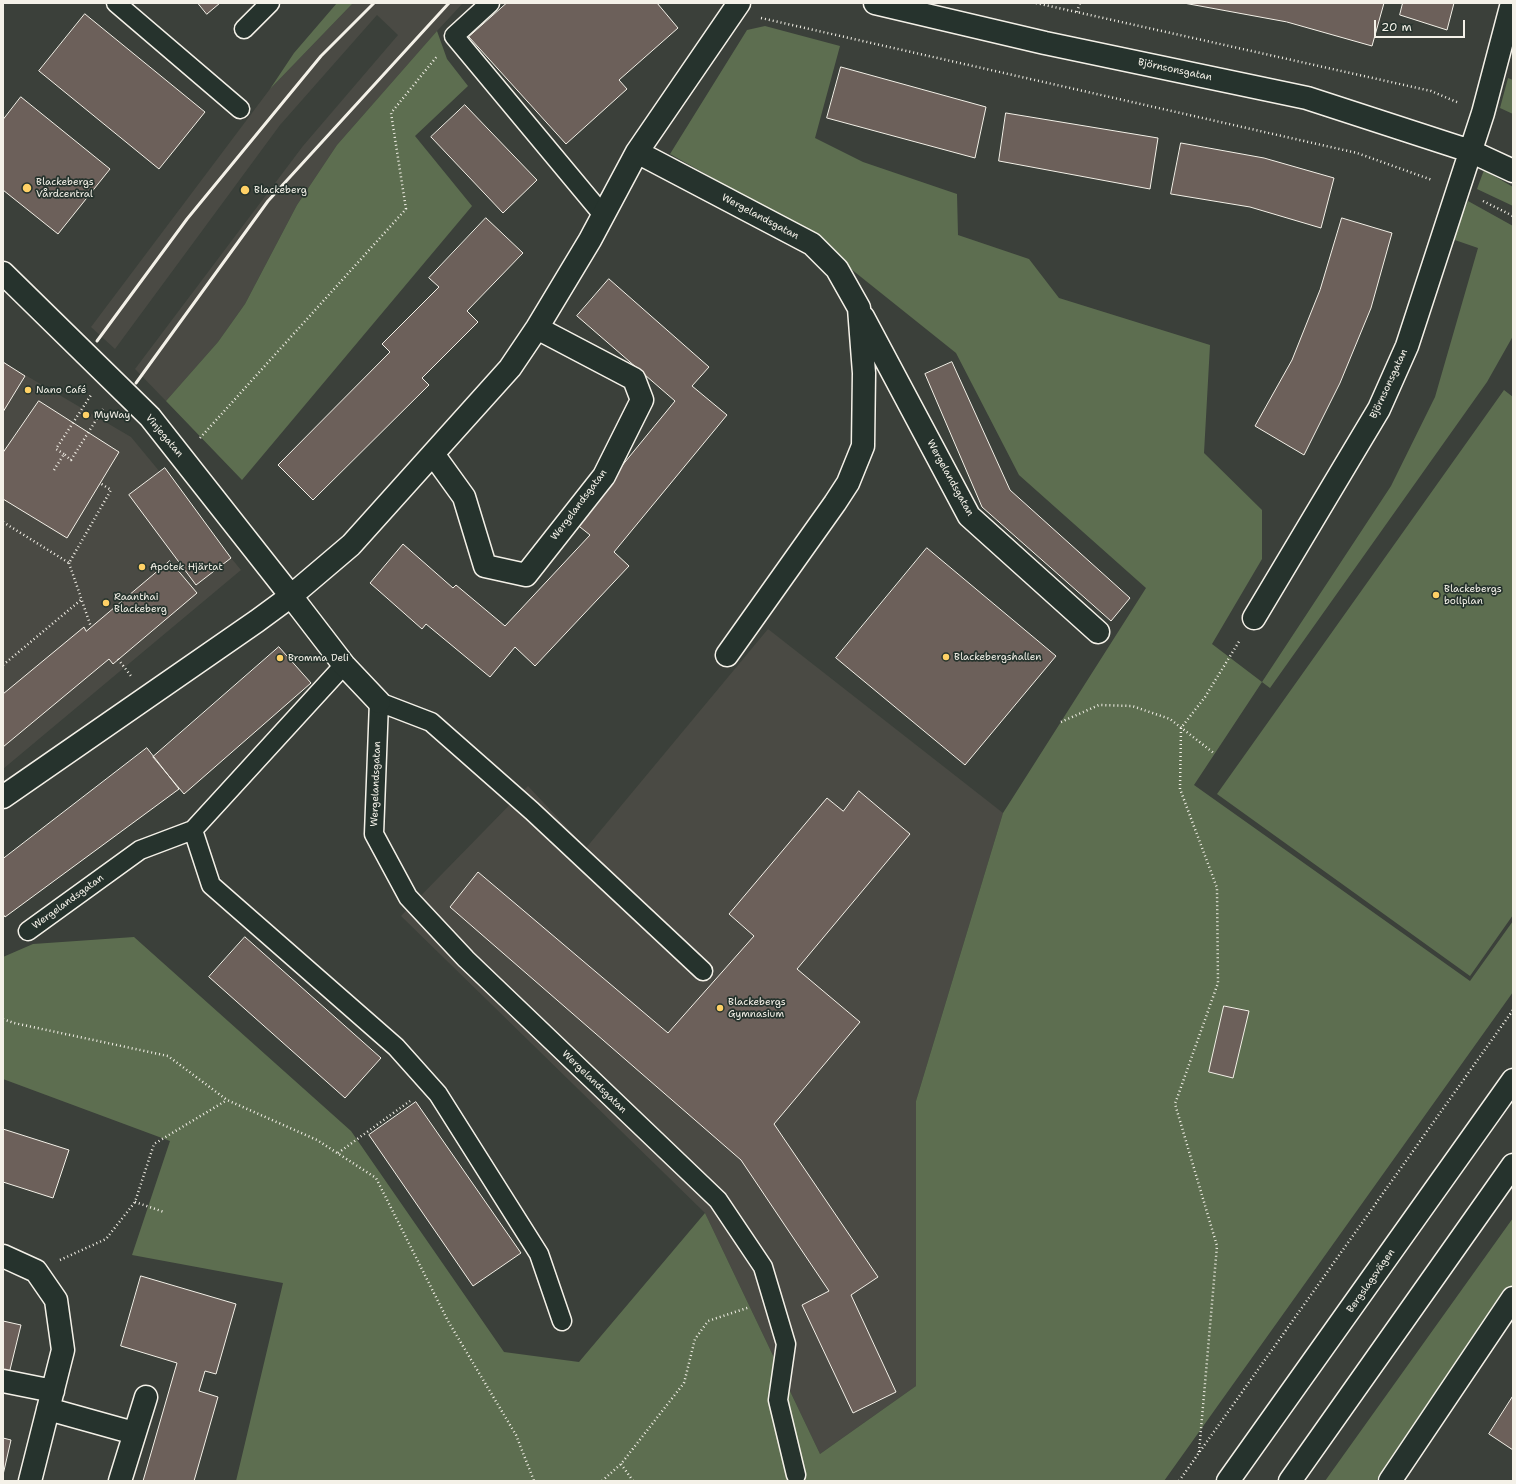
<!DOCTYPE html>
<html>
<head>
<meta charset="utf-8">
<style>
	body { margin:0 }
	#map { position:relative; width:1516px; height:1484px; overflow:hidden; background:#3b403a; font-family:"Shantell Sans",sans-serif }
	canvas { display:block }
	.frame { position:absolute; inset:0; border:4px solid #f4f1e8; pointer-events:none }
	.scale { position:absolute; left:1374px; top:20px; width:91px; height:18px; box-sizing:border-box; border:2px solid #f4f1e8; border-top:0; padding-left:5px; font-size:12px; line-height:14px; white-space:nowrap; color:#f4f1e8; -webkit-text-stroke:3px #26332d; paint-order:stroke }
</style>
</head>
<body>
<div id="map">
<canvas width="1516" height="1484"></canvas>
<div class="frame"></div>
<div class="scale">20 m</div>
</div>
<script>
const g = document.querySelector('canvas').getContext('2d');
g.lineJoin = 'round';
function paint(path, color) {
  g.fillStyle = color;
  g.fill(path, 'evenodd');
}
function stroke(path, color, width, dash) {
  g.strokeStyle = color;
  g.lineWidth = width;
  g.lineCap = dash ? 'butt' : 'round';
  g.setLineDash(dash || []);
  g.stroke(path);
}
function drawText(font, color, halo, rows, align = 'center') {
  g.font = font + ' "Shantell Sans",sans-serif';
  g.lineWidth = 3.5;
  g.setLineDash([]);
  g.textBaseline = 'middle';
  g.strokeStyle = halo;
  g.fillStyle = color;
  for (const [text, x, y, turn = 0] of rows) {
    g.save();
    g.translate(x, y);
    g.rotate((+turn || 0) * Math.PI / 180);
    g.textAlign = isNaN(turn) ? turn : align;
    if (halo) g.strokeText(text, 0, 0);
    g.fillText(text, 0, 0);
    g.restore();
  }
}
paint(new Path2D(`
	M 353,3 L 463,3 L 437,31 L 337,145 L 297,205 L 245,304 L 218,342 L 166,401 L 135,369 L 303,146 L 398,35 L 377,15 L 280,125 L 115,349 L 91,327 L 270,89 Z
	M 3,362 L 131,437 L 241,570 L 3,769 Z
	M 768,629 L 1003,813 L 916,1101 L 916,1386 L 820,1454 L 705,1213 L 401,916 L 528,786 L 586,848 Z`), '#4a4a44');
paint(new Path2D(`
	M 337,3 L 353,3 L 270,89 L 294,53 Z
	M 765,26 L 840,46 L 815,138 L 863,162 L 957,194 L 958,235 L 1029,259 L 1059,298 L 1210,345 L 1204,453 L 1262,510 L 1262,559 L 1212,644 L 1262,682 L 1391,486 L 1435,397 L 1478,248 L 1452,239 L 1468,201 L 1513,226 L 1513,336 L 1487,382 L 1270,688 L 1262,682 L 1194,785 L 1470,981 L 1513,921 L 1513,992 L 1164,1481 L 236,1481 L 283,1283 L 132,1255 L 170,1141 L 3,1079 L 3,957 L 33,944 L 134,937 L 351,1131 L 504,1352 L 579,1362 L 705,1213 L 820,1454 L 916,1386 L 916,1101 L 1003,813 L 1146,588 L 1019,475 L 956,353 L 846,265 L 816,236 L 670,154 L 747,30 Z
	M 437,31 L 447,59 L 468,86 L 415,136 L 472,206 L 242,480 L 166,401 L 218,342 L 245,304 L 297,205 L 337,145 Z
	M 1508,78 L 1513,80 L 1513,114 L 1500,108 Z
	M 1484,170 L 1513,187 L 1513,206 L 1477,189 Z
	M 1504,390 L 1513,397 L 1513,915 L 1470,976 L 1217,794 Z
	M 1513,1218 L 1513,1287 L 1376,1481 L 1325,1481 Z`), '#5d6e50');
const building = new Path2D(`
	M 198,3 L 220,3 L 207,14 Z
	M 507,3 L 657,3 L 678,28 L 619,80 L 627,89 L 566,144 L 469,37 Z
	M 1184,3 L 1384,3 L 1372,46 L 1287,22 Z
	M 1403,3 L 1454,3 L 1447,30 L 1400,15 Z
	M 85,14 L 205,112 L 159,169 L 39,71 Z
	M 841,67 L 986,107 L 975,158 L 827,118 Z
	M 21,97 L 110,169 L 58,234 L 3,190 L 3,120 Z
	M 465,105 L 537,180 L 503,213 L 431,137 Z
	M 1006,113 L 1158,138 L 1150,189 L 999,161 Z
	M 1181,143 L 1264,158 L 1334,178 L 1321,228 L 1250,207 L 1171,194 Z
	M 486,218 L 523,253 L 467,311 L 478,322 L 422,378 L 429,385 L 313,500 L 278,465 L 390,352 L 382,344 L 439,287 L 429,278 Z
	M 1342,218 L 1392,233 L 1371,308 L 1340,383 L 1304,455 L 1255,426 L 1292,360 L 1320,290 Z
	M 609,279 L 709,367 L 692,386 L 727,415 L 614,552 L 629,566 L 535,666 L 515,647 L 490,677 L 426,624 L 422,629 L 370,583 L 403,544 L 453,588 L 456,585 L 505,626 L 590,535 L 575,523 L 675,401 L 577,316 Z
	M 3,362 L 25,376 L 3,412 Z
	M 952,362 L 1010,490 L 1130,598 L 1111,621 L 982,507 L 925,374 Z
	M 39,401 L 119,452 L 67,538 L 3,499 L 3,453 Z
	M 165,468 L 231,558 L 196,585 L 129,495 Z
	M 927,548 L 1056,656 L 965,765 L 836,658 Z
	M 170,561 L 197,593 L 113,664 L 109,659 L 3,747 L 3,694 L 84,627 L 86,631 Z
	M 279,647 L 311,683 L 184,794 L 153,757 Z
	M 147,748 L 179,789 L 5,917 L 3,914 L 3,859 Z
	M 859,791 L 910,834 L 797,969 L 860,1022 L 774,1124 L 878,1277 L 851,1295 L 896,1392 L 853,1413 L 802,1305 L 829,1291 L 741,1160 L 450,907 L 478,872 L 668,1033 L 754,936 L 729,914 L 827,798 L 843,811 Z
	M 245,937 L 381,1058 L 345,1098 L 209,977 Z
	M 1224,1006 L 1249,1011 L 1233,1078 L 1209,1072 Z
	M 416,1102 L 521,1253 L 473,1286 L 369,1135 Z
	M 3,1129 L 69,1150 L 53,1198 L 3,1182 Z
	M 141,1276 L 236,1304 L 216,1374 L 205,1371 L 199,1391 L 218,1397 L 194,1481 L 143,1481 L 177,1363 L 121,1346 Z
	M 3,1321 L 21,1325 L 9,1374 L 3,1373 Z
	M 1513,1396 L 1513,1450 L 1489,1434 Z
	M 3,1438 L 11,1440 L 3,1475 Z`);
paint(building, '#6c605a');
stroke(building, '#f4f1e8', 1);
const lane = new Path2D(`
	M 116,3 L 240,109
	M 490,3 L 454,36 L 603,215
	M 244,29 L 270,3
	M 193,830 L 211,885 L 396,1047 L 438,1094 L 539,1254 L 562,1321
	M 28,931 L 140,850 L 193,830 L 344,665
	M 703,971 L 532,811 L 431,722 L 379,702 L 374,834 L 408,897 L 466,959 L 718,1200 L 763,1267 L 786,1344 L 778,1400 L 796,1475`);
const street = new Path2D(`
	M 875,3 L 1045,43 L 1307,98 L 1470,151 L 1513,171
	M 637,152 L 812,244 L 837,269 L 859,308 L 864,373 L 863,446 L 848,483 L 835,503 L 727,655
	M 3,273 L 150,417 L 291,596 L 257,621 L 3,797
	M 863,317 L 969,516 L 1098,632
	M 433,454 L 464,497 L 485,566 L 526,575 L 604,476 L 642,400 L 634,379 L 537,328
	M 1254,618 L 1379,409 L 1407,346 L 1483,113 L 1512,3
	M 379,702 L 344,665 L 291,596 L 351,545 L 510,368 L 537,328 L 590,240 L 637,152 L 739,3
	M 3,1256 L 36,1271 L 56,1300 L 63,1350 L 30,1481
	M 3,1381 L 53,1391
	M 48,1409 L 134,1433
	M 120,1481 L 146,1397
	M 1390,1481 L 1513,1298`);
const secondary = new Path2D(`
	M 1228,1481 L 1513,1080
	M 1290,1481 L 1513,1165`);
stroke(lane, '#f4f1e8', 21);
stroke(street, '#f4f1e8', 25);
stroke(secondary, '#f4f1e8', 25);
stroke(new Path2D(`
	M 1036,3 L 1431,91 L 1459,103
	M 1077,12 L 1080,3
	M 761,18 L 1357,153 L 1432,180
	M 1483,201 L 1513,216
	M 200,438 L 406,209 L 391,113 L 438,55
	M 64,454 L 56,449 L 91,395
	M 54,470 L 64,454 L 71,460 L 103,409
	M 3,522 L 69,563 L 111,490 L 100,483
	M 69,563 L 91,627
	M 118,659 L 131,676
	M 3,665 L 82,599
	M 1061,722 L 1099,705 L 1132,706 L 1170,719 L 1215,754
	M 3,1019 L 14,1023 L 168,1056 L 227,1100 L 317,1140 L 376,1178 L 448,1321 L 516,1435 L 534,1481
	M 338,1153 L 410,1101
	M 135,1202 L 164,1212
	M 60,1260 L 106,1239 L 135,1202 L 154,1144 L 227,1100
	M 1199,1452 L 1217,1246 L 1175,1104 L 1218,983 L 1217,888 L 1180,789 L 1181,728 L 1205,697 L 1240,640
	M 621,1464 L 633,1481
	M 602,1481 L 621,1464 L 684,1383 L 695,1339 L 708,1321 L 750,1307
	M 1179,1481 L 1513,1010`), '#f4f1e8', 2.5, [1, 3]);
stroke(lane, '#26332d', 18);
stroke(street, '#26332d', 22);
stroke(secondary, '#26332d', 22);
stroke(new Path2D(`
	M 97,341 L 187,219 L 321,56 L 374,3
	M 136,383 L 268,201 L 449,3`), '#f4f1e8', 3);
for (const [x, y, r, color] of [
	[27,188,5,"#ffd166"],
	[245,190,5,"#ffd166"],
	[28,390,4,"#ffd166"],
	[86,415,4,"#ffd166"],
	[142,567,4,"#ffd166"],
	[1436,595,4,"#ffd166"],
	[106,603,4,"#ffd166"],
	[946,657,4,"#ffd166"],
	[280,658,4,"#ffd166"],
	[720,1008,4,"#ffd166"]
]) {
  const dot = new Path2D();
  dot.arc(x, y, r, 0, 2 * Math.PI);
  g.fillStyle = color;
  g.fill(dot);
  stroke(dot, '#26332d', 1.5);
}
drawText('10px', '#f4f1e8', '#26332d', [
	["Björnsonsgatan",1175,70,12],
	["Wergelandsgatan",760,217,28],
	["Björnsonsgatan",1389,384,-65],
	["Vinjegatan",164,436,50],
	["Wergelandsgatan",950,478,61],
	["Wergelandsgatan",579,505,-53],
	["Wergelandsgatan",376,784,-88],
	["Wergelandsgatan",68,902,-36],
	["Wergelandsgatan",594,1082,44],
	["Bergslagsvägen",1371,1281,-55]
]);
drawText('10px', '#f4f1e8', '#26332d', [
	["Blackebergs",36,182],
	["Vårdcentral",36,194],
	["Blackeberg",254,190],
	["Nano Café",36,390],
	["MyWay",94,415],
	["Apotek Hjärtat",150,567],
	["Blackebergs",1444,589],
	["bollplan",1444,601],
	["Raanthai",114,597],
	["Blackeberg",114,609],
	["Blackebergshallen",954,657],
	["Bromma Deli",288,658],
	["Blackebergs",728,1002],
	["Gymnasium",728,1014]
], 'left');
</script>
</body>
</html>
